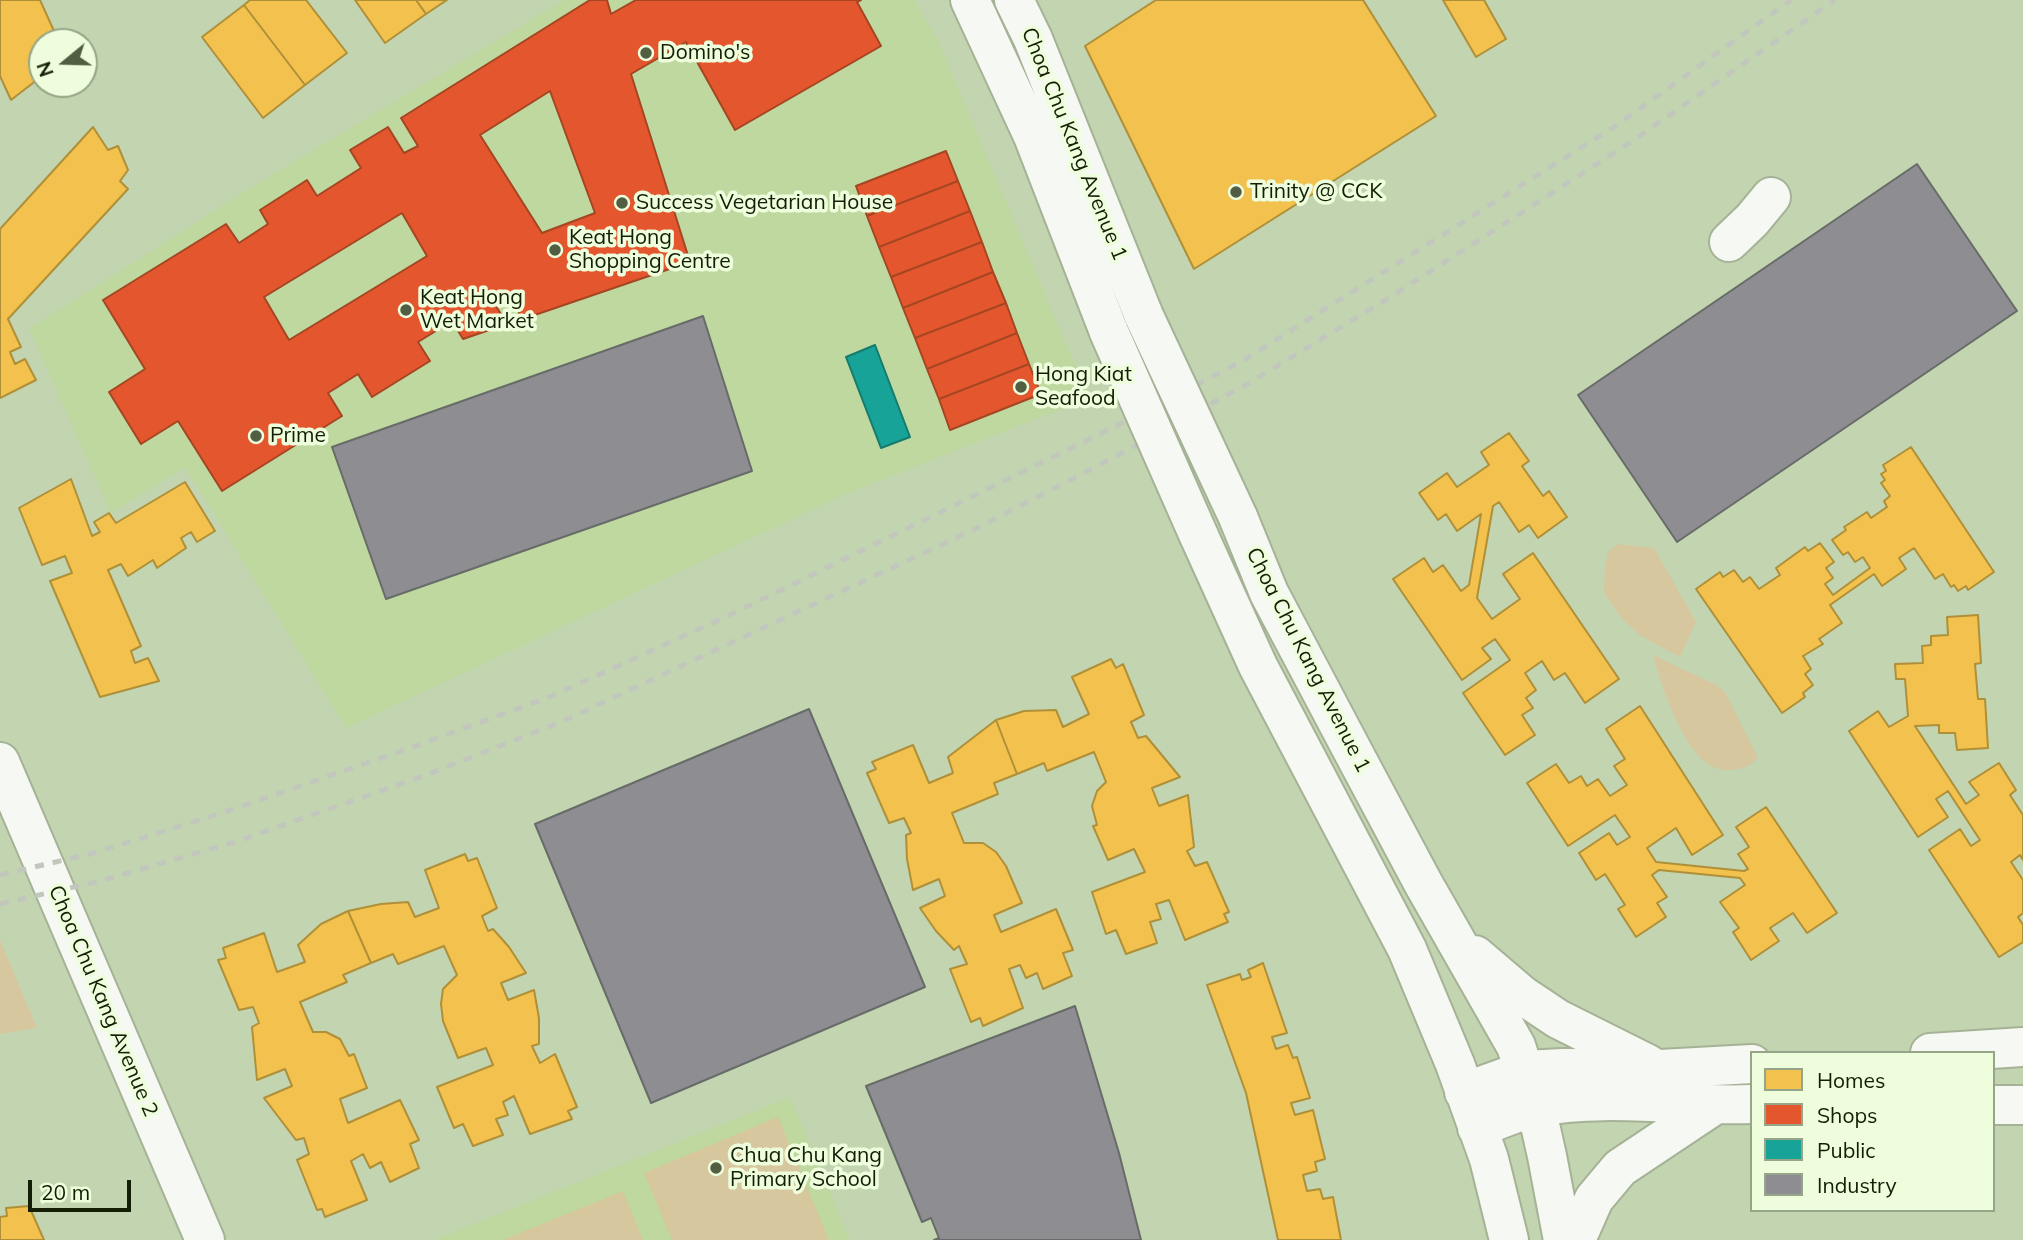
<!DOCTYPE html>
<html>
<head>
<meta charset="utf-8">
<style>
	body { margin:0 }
	#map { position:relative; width:2023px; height:1240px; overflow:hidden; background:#c3d4b0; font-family:Mulish,sans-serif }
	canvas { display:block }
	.legend { position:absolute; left:1750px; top:1051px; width:245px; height:161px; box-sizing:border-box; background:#eefedd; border:2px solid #96a487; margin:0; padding:9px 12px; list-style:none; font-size:21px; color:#131e05 }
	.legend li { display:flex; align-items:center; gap:14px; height:35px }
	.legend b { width:35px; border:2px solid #96a487 }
	.north { position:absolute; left:28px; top:28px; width:70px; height:70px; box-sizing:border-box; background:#eefedd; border:2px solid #96a487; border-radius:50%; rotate:251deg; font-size:19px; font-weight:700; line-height:28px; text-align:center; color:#131e05 }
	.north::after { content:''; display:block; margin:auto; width:24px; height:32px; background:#515e41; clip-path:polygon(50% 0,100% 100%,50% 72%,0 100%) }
	.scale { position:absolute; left:28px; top:1180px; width:103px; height:32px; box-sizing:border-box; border:4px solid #131e05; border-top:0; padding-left:9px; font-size:21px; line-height:24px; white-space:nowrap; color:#131e05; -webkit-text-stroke:5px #eefedd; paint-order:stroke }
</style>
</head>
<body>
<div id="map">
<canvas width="2023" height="1240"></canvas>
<ul class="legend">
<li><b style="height:19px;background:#f2c14e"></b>Homes</li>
<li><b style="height:19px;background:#e4572e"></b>Shops</li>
<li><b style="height:19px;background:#17a398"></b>Public</li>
<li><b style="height:19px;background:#8d8d92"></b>Industry</li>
</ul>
<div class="north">N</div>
<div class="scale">20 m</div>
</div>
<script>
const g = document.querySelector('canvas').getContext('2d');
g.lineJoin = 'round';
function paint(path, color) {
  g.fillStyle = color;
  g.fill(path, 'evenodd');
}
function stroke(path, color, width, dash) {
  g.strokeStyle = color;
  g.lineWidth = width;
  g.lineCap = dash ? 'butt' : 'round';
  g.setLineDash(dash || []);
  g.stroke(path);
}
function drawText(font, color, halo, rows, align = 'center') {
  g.font = font + ' Mulish,sans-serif';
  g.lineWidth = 7;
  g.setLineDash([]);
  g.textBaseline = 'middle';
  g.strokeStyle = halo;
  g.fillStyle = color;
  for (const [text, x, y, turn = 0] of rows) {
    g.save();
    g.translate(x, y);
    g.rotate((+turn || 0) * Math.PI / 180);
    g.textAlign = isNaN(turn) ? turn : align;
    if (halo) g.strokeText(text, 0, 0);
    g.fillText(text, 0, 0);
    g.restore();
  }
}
paint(new Path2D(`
	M 564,0 L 914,0 L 938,41 L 1089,398 L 846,494 L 346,728 L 185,467 L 111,513 L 29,329 L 247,190 Z
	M 790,1097 L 850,1240 L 434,1240 Z`), '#bed89f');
paint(new Path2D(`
	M 1618,544 L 1654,548 L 1696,622 L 1680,657 L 1641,636 L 1623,620 L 1604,593 L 1605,567 L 1608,552 Z
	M 1653,655 L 1716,685 L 1725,692 L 1758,758 C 1748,767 1743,769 1729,770 C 1687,773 1662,686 1653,655 Z
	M 0,940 L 37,1028 L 0,1034 Z
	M 778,1117 L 829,1240 L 672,1240 L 644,1173 Z
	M 623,1191 L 643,1240 L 503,1240 Z`), '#d6c79e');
const homes = new Path2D(`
	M 0,0 L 40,0 L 59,42 L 42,42 L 42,76 L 11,100 L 0,76 Z
	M 250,0 L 306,0 L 347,53 L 305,85 L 244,5 Z
	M 355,0 L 416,0 L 426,14 L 385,43 Z
	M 416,0 L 447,0 L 426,14 Z
	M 1156,0 L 1363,0 L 1436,116 L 1194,269 L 1085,46 Z
	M 1443,0 L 1484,0 L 1506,39 L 1476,57 Z
	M 244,5 L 305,85 L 263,118 L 202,37 Z
	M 93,127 L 108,150 L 118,146 L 128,170 L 120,181 L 128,189 L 8,319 L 21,347 L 10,352 L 15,364 L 25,359 L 36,380 L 0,398 L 0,229 Z
	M 1509,433 L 1529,461 L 1522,466 L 1543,496 L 1549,491 L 1567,517 L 1538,538 L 1529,525 L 1519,532 L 1499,502 L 1493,506 L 1477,598 L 1492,619 L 1520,599 L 1503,574 L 1533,553 L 1619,679 L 1585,703 L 1565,673 L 1554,680 L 1542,661 L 1525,673 L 1536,690 L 1526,698 L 1533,708 L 1522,715 L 1535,735 L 1505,755 L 1463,693 L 1510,660 L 1495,639 L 1482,648 L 1491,659 L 1462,680 L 1393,579 L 1424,558 L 1433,572 L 1443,565 L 1461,591 L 1469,585 L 1481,514 L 1457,531 L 1446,514 L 1438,520 L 1419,493 L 1447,473 L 1457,487 L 1489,465 L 1481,452 Z
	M 1911,447 L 1994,572 L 1968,590 L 1966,586 L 1958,591 L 1954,585 L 1951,587 L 1943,574 L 1935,579 L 1914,548 L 1899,558 L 1906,569 L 1882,586 L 1874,574 L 1830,605 L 1842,623 L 1819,639 L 1823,644 L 1803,656 L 1811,669 L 1805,674 L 1813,685 L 1803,693 L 1805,697 L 1782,713 L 1696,589 L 1720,572 L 1723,577 L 1734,570 L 1743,582 L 1750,577 L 1759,589 L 1780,575 L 1776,568 L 1805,547 L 1808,551 L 1820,543 L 1834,562 L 1826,568 L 1833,578 L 1825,584 L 1833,595 L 1870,568 L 1863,557 L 1855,562 L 1848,552 L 1843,555 L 1832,540 L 1846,530 L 1844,527 L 1867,512 L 1871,518 L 1887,507 L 1884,501 L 1890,496 L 1881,483 L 1885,480 L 1881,474 L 1886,471 L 1883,465 Z
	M 71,479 L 92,536 L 100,532 L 94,522 L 109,513 L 116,523 L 185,482 L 215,531 L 197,542 L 191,532 L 181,538 L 186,548 L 157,568 L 153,560 L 128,576 L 121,564 L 108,570 L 141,646 L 131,651 L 135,663 L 148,658 L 159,681 L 100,697 L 50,581 L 72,573 L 65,556 L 42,565 L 19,508 Z
	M 1978,615 L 1981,663 L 1975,664 L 1978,699 L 1985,699 L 1988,748 L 1957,750 L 1955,733 L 1939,733 L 1939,725 L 1915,726 L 1966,804 L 1979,795 L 1969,782 L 1999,763 L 2016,790 L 2010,795 L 2023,815 L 2023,860 L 2020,855 L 2011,862 L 2023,880 L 2023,913 L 2018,917 L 2023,925 L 2023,942 L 1999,957 L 1929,850 L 1960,829 L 1971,846 L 1980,840 L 1948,791 L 1936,799 L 1948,817 L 1918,837 L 1849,731 L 1878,711 L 1889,727 L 1908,716 L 1905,679 L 1896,679 L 1895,664 L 1923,663 L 1922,646 L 1931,645 L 1931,636 L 1948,635 L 1947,617 Z
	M 1111,659 L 1116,668 L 1123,664 L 1144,715 L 1131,722 L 1138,738 L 1146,736 L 1180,777 L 1152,788 L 1159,806 L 1188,795 L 1194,847 L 1187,851 L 1195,866 L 1207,862 L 1229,912 L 1224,914 L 1228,922 L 1185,940 L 1169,900 L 1156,904 L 1161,919 L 1150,922 L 1157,943 L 1126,954 L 1116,930 L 1106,934 L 1092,892 L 1145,872 L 1134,849 L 1108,860 L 1093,826 L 1097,825 L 1092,806 L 1097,791 L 1106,782 L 1094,752 L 1047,771 L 1044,763 L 1017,774 L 996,720 L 1024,711 L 1056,710 L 1063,727 L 1089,714 L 1072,677 Z
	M 1640,706 L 1723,835 L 1692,855 L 1676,828 L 1647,848 L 1656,862 L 1744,871 L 1748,869 L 1738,854 L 1749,847 L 1736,827 L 1766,807 L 1837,913 L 1807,933 L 1793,913 L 1770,928 L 1779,941 L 1751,960 L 1733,932 L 1739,928 L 1720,902 L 1745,885 L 1740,878 L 1659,870 L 1652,875 L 1667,897 L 1657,903 L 1666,917 L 1636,937 L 1618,909 L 1625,905 L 1605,874 L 1596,880 L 1579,853 L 1609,833 L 1617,845 L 1630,837 L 1615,815 L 1568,846 L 1527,783 L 1556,764 L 1569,783 L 1581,776 L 1587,786 L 1598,779 L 1610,796 L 1627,785 L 1614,766 L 1625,759 L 1606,729 Z
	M 996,720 L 1017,774 L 994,783 L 998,794 L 952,813 L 964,843 L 983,843 L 996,852 L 1006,866 L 1022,903 L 994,915 L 1001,932 L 1056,909 L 1073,950 L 1063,953 L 1072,976 L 1043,989 L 1037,973 L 1026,978 L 1020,965 L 1009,969 L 1023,1008 L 983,1026 L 980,1018 L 971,1022 L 950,969 L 967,964 L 959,946 L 954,950 L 936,931 L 920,908 L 945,896 L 939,879 L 913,890 L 907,859 L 906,835 L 911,833 L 904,818 L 889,823 L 867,773 L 876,769 L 872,762 L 913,745 L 929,783 L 953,773 L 948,757 Z
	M 465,854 L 468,861 L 477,858 L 497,908 L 482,916 L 488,931 L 493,929 L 509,947 L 526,973 L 501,983 L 508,1000 L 534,990 L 539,1018 L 539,1044 L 532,1046 L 540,1063 L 555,1054 L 577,1107 L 568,1111 L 572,1119 L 530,1134 L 514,1096 L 503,1102 L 508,1115 L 496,1119 L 503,1135 L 473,1146 L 463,1124 L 454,1128 L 437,1087 L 493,1065 L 486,1048 L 458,1058 L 443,1021 L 441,1004 L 443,989 L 457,975 L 444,946 L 398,964 L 393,954 L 371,963 L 348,911 L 381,904 L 408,902 L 415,917 L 439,908 L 425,870 Z
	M 751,862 L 771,865 L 789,873 L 801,885 L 811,912 L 762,929 L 768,945 L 786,947 L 797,955 L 802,962 L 892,925 L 916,983 L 656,1091 L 631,1033 L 741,987 L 739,977 L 742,964 L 749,953 L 744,938 L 689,958 L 683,937 L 682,920 L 688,901 L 698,884 L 713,872 L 732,864 Z
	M 348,911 L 371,963 L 343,975 L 347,982 L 300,1002 L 313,1032 L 326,1032 L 340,1039 L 349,1056 L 354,1054 L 367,1088 L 340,1099 L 348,1123 L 400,1100 L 419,1140 L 410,1144 L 419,1168 L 390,1182 L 381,1162 L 370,1168 L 363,1154 L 351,1161 L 367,1200 L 325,1217 L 322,1209 L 317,1210 L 297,1160 L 309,1154 L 304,1138 L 296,1140 L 264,1098 L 292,1086 L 285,1069 L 257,1080 L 252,1027 L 259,1023 L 253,1007 L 239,1010 L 218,960 L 226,958 L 223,948 L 264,933 L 277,972 L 305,962 L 298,945 L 321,924 Z
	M 1263,963 L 1287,1033 L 1272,1037 L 1276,1049 L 1288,1045 L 1293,1058 L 1297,1057 L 1310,1098 L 1291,1103 L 1295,1115 L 1313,1110 L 1325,1159 L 1315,1162 L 1317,1171 L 1303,1175 L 1307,1191 L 1320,1189 L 1323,1199 L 1333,1197 L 1341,1240 L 1278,1240 L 1246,1093 L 1207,985 L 1240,974 L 1242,980 L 1251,977 L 1248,970 Z
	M 947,1068 L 994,1189 L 1009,1186 L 1023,1191 L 1032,1200 L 1053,1190 L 1028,1130 L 1047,1126 L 1065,1127 L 1083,1133 L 1098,1143 L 1110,1158 L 1117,1176 L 1119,1194 L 1116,1213 L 1108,1230 L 1099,1240 L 1074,1240 L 1057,1202 L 1037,1211 L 1040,1231 L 1035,1240 L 952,1240 L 891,1093 Z
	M 29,1206 L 44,1240 L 0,1240 L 0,1217 L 7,1216 L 6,1208 Z`);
paint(homes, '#f2c14e');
stroke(homes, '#af9038', 2);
const shops = new Path2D(`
	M 590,0 L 607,0 L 611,14 L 636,0 L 861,0 L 857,2 L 881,46 L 735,130 L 686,42 L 631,74 L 690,262 L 523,319 L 506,292 L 491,298 L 507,324 L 463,339 L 452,321 L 418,342 L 430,361 L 372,397 L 358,374 L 328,393 L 342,416 L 222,491 L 178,421 L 141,444 L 109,392 L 145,369 L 103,300 L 226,224 L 239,243 L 268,224 L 260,210 L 307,180 L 317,196 L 361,168 L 350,150 L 388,127 L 404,153 L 418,146 L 401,118 ZM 550,91 L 595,213 L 542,233 L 480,135 ZM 402,213 L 427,256 L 289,340 L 264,297 Z
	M 946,151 L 958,181 L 867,216 L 856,186 Z
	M 958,181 L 970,211 L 879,247 L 867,216 Z
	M 970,211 L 982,242 L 891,277 L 879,247 Z
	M 982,242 L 993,272 L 903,308 L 891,277 Z
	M 993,272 L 1006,303 L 915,338 L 903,308 Z
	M 1006,303 L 1017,333 L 927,369 L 915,338 Z
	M 1017,333 L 1029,364 L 939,399 L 927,369 Z
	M 1029,364 L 1041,394 L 950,430 L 939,399 Z`);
paint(shops, '#e4572e');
stroke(shops, '#a54622', 2);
const public = new Path2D(`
	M 875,345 L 910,437 L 881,448 L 846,357 Z`);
paint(public, '#17a398');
stroke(public, '#167b6c', 2);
const industry = new Path2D(`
	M 1917,164 L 2017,311 L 1677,542 L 1578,395 Z
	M 703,316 L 752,471 L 386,599 L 332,447 Z
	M 809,709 L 925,987 L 651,1103 L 535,824 Z
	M 1075,1006 L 1119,1153 L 1141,1240 L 934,1240 L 939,1238 L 931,1218 L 922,1222 L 866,1086 Z`);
paint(industry, '#8d8d92');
stroke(industry, '#686c68', 2);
const minor = new Path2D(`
	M 970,0 L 1033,136 L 1109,332
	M 1014,0 L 1033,39 L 1144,316
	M 1729,242 L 1752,220 L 1771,197
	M 1238,517 L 1269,593 L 1359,763 L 1423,883 L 1516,1046 L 1536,1107 L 1547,1156 L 1563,1240
	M 1199,536 L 1258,666 L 1407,949 L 1455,1064 L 1489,1159 L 1509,1240
	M 0,762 L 205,1240
	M 1475,955 L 1522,995 L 1558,1019 L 1648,1064
	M 1930,1053 L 2023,1047
	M 1464,1092 L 1525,1070 L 1563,1068 L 1660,1069 L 1752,1064
	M 1993,1105 L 2023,1105
	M 1477,1128 C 1497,1121 1518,1111 1538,1107 C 1608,1094 1681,1107 1752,1104
	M 1576,1240 L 1594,1199 L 1620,1168 L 1713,1106`);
stroke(minor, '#a5b296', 42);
stroke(minor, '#f6f9f3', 38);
stroke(new Path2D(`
	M 0,875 L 94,853 L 222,813 L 413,747 L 552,696 L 732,614 L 1098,435 L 1239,363 L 1617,125 L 1791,0
	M 0,904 L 100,881 L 235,842 L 426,775 L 561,722 L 973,530 L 1111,459 L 1249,383 L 1389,298 L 1628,144 L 1835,0`), '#c2c7bd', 5, [9, 9]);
const minorBridge = new Path2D(`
	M 1144,316 L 1238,517
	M 1109,332 L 1199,536`);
stroke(minorBridge, '#a5b296', 42, []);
stroke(minorBridge, '#f6f9f3', 38);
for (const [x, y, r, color] of [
	[646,53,7,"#515e41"],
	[1236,192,7,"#515e41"],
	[622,203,7,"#515e41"],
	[555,250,7,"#515e41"],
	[406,310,7,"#515e41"],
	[1021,387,7,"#515e41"],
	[256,436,7,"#515e41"],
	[716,1168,7,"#515e41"]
]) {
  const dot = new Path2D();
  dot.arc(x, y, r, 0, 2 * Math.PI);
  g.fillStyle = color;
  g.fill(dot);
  stroke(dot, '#eefedd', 2.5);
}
drawText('21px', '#131e05', '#eefedd', [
	["Domino's",660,53],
	["Trinity @ CCK",1250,192],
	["Success Vegetarian House",636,203],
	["Keat Hong",569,238],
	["Shopping Centre",569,262],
	["Keat Hong",420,298],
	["Wet Market",420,322],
	["Hong Kiat",1035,375],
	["Seafood",1035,399],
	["Prime",270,436],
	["Chua Chu Kang",730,1156],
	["Primary School",730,1180]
], 'left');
drawText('21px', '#131e05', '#eefedd', [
	["Choa Chu Kang Avenue 1",1074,144,68],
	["Choa Chu Kang Avenue 1",1308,660,63],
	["Choa Chu Kang Avenue 2",103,1001,67]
]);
</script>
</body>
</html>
